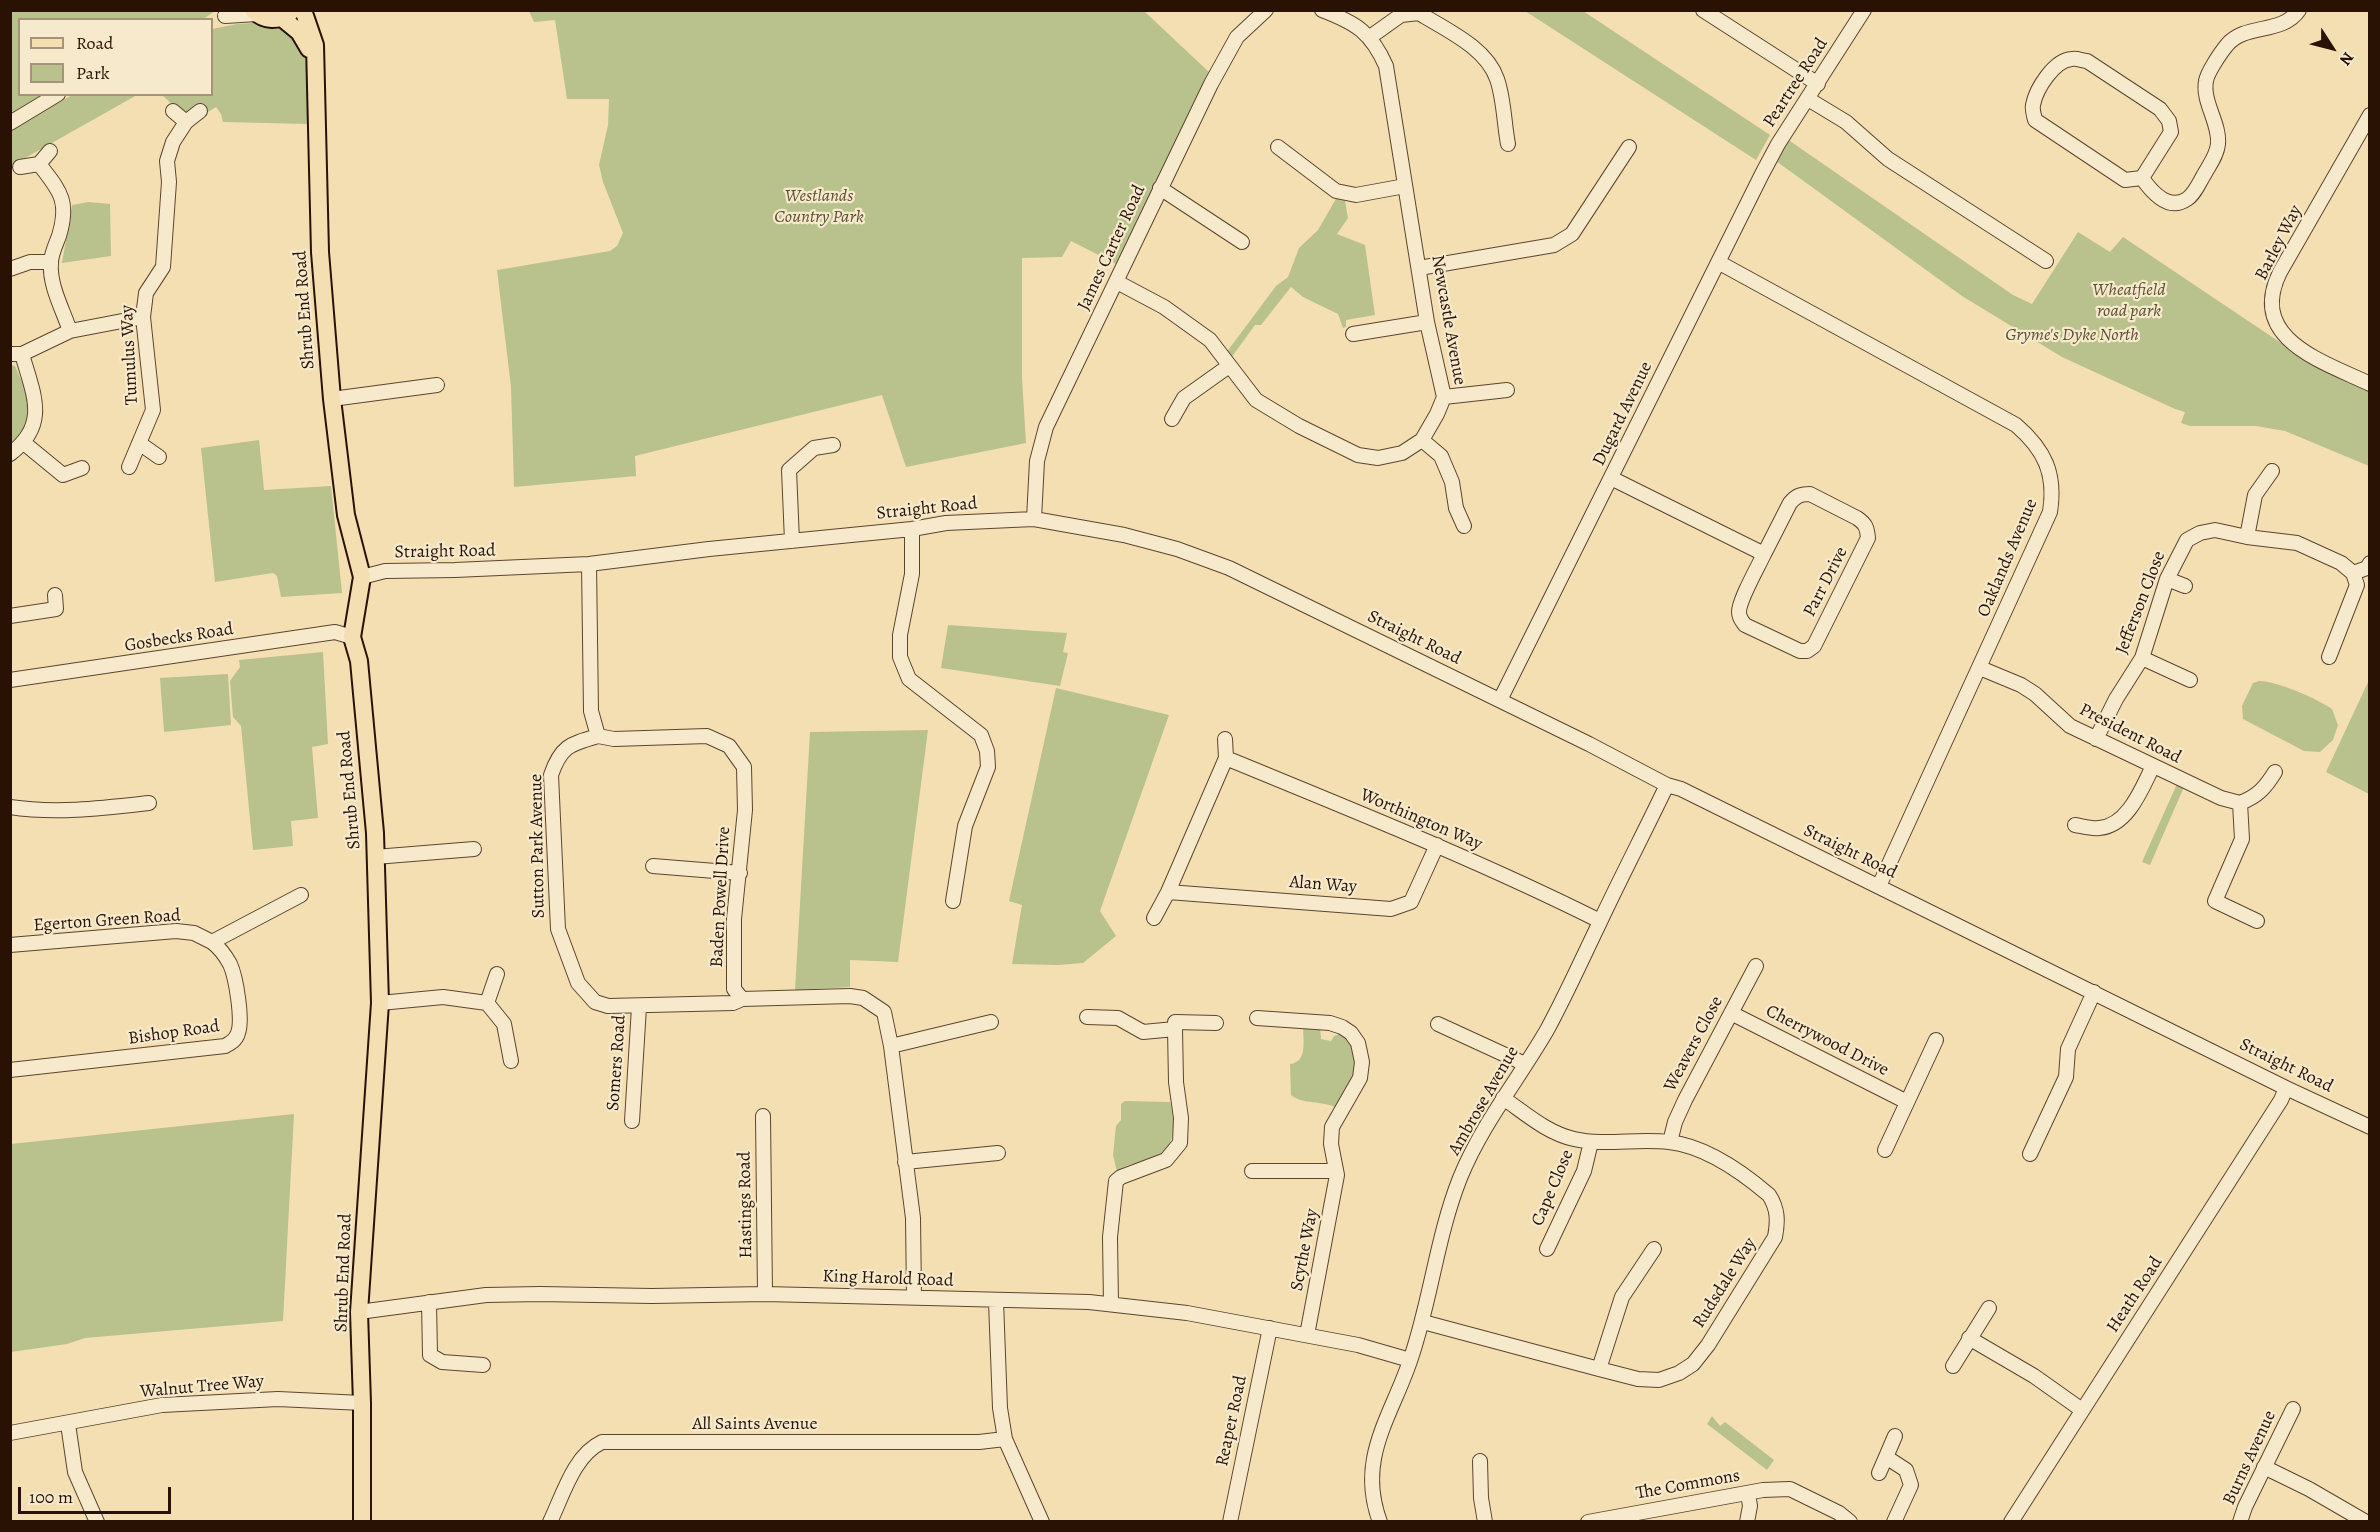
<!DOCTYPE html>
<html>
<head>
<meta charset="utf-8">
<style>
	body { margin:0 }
	#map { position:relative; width:2380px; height:1532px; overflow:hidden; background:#f3dfb1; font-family:Alegreya,serif }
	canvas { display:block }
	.frame { position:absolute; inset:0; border:12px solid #291204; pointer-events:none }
	.legend { position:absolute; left:18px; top:18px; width:195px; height:78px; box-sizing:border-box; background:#f7eacc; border:2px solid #a5947c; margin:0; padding:8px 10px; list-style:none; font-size:18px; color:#291204 }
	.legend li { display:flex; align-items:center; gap:12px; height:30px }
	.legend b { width:30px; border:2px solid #a5947c }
	.north { position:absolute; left:2302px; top:18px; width:60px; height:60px; -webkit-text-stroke:4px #f7eacc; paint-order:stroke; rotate:126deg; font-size:16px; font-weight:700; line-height:24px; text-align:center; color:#291204 }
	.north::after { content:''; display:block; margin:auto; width:21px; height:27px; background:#291204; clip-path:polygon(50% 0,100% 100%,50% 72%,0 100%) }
	.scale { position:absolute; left:18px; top:1487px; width:153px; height:27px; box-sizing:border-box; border:3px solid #291204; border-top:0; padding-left:8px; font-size:18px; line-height:21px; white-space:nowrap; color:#291204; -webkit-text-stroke:4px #f7eacc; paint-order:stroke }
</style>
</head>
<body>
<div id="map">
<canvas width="2380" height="1532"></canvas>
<div class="frame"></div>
<ul class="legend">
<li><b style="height:8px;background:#f3dfb1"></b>Road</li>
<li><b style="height:16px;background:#b9c28d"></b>Park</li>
</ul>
<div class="north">N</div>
<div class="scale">100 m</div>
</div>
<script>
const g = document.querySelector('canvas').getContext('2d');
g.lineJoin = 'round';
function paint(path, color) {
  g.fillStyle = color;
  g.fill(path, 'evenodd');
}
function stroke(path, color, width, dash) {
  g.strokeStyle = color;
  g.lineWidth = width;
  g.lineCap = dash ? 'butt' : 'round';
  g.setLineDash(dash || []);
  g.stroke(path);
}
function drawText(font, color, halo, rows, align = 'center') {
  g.font = font + ' Alegreya,serif';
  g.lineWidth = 4.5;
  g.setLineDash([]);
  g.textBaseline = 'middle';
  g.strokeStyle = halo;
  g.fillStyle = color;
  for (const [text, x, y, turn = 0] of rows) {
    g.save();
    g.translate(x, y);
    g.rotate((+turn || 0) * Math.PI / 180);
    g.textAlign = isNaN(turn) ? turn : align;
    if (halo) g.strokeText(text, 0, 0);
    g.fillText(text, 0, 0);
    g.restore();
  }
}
paint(new Path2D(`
	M 11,10 L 215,10 L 215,11 L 202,20 L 20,20 L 20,94 L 42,95 L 11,114 Z
	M 529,11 L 1144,11 L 1210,73 L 1116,264 L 1071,241 L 1062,257 L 1022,258 L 1022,378 L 1026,443 L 906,467 L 882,395 L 635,456 L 636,476 L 514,487 L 511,387 L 497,270 L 610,251 L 617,246 L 623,233 L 603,182 L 599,165 L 608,125 L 609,99 L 567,99 L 555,20 L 534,22 Z
	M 1525,11 L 1583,11 L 1770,135 L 1756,160 Z
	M 267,22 C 318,28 307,87 307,124 L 223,122 L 221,114 L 216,107 L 203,115 L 189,112 L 185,113 L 177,105 L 174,106 L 162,95 L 212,94 L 212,29 L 237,24 Z
	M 72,95 L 137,95 L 11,166 L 11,130 Z
	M 1787,139 L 2013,295 L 2032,304 L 2078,232 L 2110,252 L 2123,237 L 2287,347 L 2369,390 L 2369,466 L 2285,431 L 2256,426 L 2190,426 L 2181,423 L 2185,412 L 2175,409 L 2062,357 L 1962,296 L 1776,161 Z
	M 1337,197 L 1345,201 L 1348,218 L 1337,234 L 1365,245 L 1375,315 L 1346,320 L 1346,327 L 1343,328 L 1338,314 L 1303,297 L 1291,287 L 1261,325 L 1255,325 L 1231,358 L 1226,353 L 1276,286 L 1288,277 L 1299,248 L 1318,230 Z
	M 88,202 L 110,204 L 111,256 L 62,263 L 72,205 Z
	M 10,365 L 15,366 L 27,393 L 32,420 L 11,450 Z
	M 259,440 L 264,490 L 331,486 L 342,593 L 281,597 L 277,576 L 273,573 L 215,582 L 201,448 Z
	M 948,625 L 1067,633 L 1063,652 L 1068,653 L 1060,686 L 941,668 Z
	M 323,652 L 328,744 L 312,747 L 318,818 L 291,821 L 293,846 L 253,850 L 241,726 L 233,717 L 230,681 L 240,667 L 239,660 Z
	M 228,674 L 231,725 L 164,732 L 160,678 Z
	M 2369,680 L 2369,794 L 2326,772 Z
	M 2259,681 C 2277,681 2318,699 2332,709 L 2338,725 L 2333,740 L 2320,752 L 2304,751 L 2243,719 L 2242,706 L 2253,683 Z
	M 1056,688 L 1169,715 L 1100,911 L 1116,936 L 1083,963 L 1058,965 L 1012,964 L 1022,905 L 1009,901 Z
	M 928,730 L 898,962 L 850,960 L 850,987 L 795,990 L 810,732 Z
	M 2177,784 L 2184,787 L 2150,865 L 2142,862 Z
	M 1303,1026 L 1320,1028 L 1321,1039 L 1331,1041 L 1334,1036 L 1342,1033 L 1354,1046 L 1358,1068 L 1337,1108 C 1322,1100 1303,1105 1291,1095 L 1290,1064 C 1308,1062 1303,1040 1303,1026 Z
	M 1125,1101 L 1170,1102 C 1176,1124 1176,1155 1148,1161 C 1136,1164 1127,1163 1117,1172 L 1113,1155 L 1116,1126 L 1121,1120 L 1121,1104 Z
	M 294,1114 L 283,1321 L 85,1338 L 67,1344 L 11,1352 L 11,1144 Z
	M 1712,1416 L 1720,1426 L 1725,1422 L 1774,1460 L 1767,1470 L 1707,1424 Z`), '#b9c28d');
const minor = new Path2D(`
	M 1703,10 L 1818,84
	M 225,16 L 257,14
	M 1370,37 L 1401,15 L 1419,13 C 1446,30 1486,47 1497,79 C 1504,99 1504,123 1508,144
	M 1808,99 L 1846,122 L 1888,159 L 2046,261
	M 173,111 L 186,122
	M 2370,115 L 2280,272 C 2247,339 2322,361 2370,384
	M 10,123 L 58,94
	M 1278,147 L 1336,191 L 1356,195 L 1405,186
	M 39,164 L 50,151
	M 20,167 L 39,164 C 59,190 70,200 59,236 C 56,244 51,254 51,263 C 49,285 63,310 70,331
	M 2142,178 L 2171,132 L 2169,121 L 2160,109 L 2087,61 C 2083,61 2077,58 2072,59 C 2054,60 2036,89 2033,105 C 2032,110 2034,115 2035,120 L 2125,180 L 2142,178 C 2151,191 2168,212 2187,199 C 2195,194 2200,181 2205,173 C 2210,164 2217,155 2218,144 C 2220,123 2202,102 2206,81 C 2207,73 2221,52 2227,45 C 2245,23 2282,35 2299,10
	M 1160,188 L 1242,242
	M 1718,262 L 2016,425 C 2045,450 2056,474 2050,512 L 1879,886
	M 1419,268 L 1554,245 L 1572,234 L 1629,147
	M 10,269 L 30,262 L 51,262
	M 1117,282 L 1164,307 L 1210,340 L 1256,400 L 1299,426 L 1358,455 L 1378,458 L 1402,453 L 1422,440 L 1437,414 L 1444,397 L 1427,322 L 1386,66 C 1371,32 1356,23 1322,10
	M 1353,334 L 1427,322
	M 10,354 L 22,354 L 70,331 L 143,317
	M 1444,397 L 1507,390
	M 332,399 L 437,385
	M 1172,419 L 1184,398 L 1229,366
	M 1422,440 L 1441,456 L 1452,482 L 1456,508 L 1464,526
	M 24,443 L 63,475 L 82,468
	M 139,443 L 159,457
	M 10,454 C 50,424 33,394 22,354
	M 129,467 L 153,410 L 143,317 L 146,293 L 163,267 L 169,182 L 167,161 L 173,142 L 186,122 L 200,111
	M 1611,478 L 1764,554 L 1790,503 C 1796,496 1800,494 1810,494 L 1857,518 C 1866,524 1867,528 1868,538 L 1814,646 L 1807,651 L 1800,651 L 1745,625 C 1742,621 1739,618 1739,612 C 1739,600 1758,567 1764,554
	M 1034,519 L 1037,461 L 1046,427 L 1211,84 L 1237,37 L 1266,10
	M 912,529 L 912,574 L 900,635 L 900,657 L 909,679 L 981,735 L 987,751 L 988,767 L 965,826 L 953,901
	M 2247,537 L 2255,495 L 2272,471
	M 792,541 L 789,470 L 814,448 L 833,445
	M 589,564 L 591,711 L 598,736 L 614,739 L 707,736 L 729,746 L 744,767 L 745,810 L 734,919 L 734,989 L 742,999 L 850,996 L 863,998 L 884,1012 L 891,1046 L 913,1218 L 914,1297
	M 2353,573 L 2367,568 L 2370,563
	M 362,577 L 385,571 L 455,570 L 589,564 L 709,549 L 912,529 L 946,523 L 1034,519 L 1124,535 L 1177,549 L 1229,568 L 1589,744 L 1667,785 L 1681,789 L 2286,1088 L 2370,1127
	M 2167,579 L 2185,586
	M 10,616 L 56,609 L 55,595
	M 2142,658 L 2190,680
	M 1980,668 L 2021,685 L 2035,694 L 2070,726 L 2221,798 L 2240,803 L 2242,839 L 2215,901 L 2257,921
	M 10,680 L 335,632 L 352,637
	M 1500,700 L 1762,174 L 1778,144 L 1864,10
	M 598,736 C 570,744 561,746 551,775 L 558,929 L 578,983 L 595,1002 L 608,1006 L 733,1003 L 742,999
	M 2096,739 L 2116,699 L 2142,658 L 2167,579 L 2187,540 L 2200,533 L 2215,530 L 2247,537 L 2297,543 L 2341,563 L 2353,573 L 2357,585 L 2329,657
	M 1226,758 C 1352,810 1478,860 1600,921
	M 2240,803 C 2258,796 2265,788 2275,772
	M 10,807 C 56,814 104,808 149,803
	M 2075,825 C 2082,826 2091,829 2099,828 C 2128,826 2142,788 2153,766
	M 375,857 L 474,849
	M 653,866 L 740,873
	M 1168,892 L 1391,909 L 1411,902 L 1437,845
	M 1154,918 L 1168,892 L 1226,758 L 1225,739
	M 10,945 L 176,931 L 194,933 L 212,942 L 301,895
	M 380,1003 L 443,997 L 487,1003 L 504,1024 L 511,1061
	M 487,1003 L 497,974
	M 1731,1013 L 1907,1102
	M 1087,1017 L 1118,1018 L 1143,1032 L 1175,1029 L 1176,1082 L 1181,1118 L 1180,1143 L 1166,1160 L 1121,1177 L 1116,1181 L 1110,1237 L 1111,1304
	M 1257,1018 L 1330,1023 L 1342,1027 L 1351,1033 L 1358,1043 L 1362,1062 L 1360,1078 L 1332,1127 L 1331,1144 L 1337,1175 L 1307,1335
	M 1175,1022 L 1216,1023
	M 1438,1024 L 1525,1064
	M 891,1046 L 991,1022
	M 10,1070 L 225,1046 C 231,1043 236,1040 238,1033 C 243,1020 236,977 230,964 C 225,955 220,948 212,942
	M 763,1116 L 765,1294
	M 632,1121 L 639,1007
	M 1670,1142 L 1675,1122 L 1685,1100 L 1756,966
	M 1885,1150 L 1936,1040
	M 2030,1154 L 2066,1077 L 2068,1049 L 2094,992
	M 905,1162 L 998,1153
	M 1252,1171 L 1336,1171
	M 1547,1249 L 1584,1171 L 1591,1142
	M 996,1301 L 1000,1408 L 1005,1439 L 1042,1522
	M 429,1302 L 430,1355 L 442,1362 L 483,1365
	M 359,1312 L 486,1295 L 540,1294 L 652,1296 L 765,1294 L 1089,1302 L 1187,1313 L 1358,1345 L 1410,1360
	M 1423,1322 L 1599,1369 L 1638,1379 L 1659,1380 L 1679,1373 L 1693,1364 L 1708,1345 L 1775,1237 C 1778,1221 1778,1209 1769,1195 C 1742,1172 1706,1146 1669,1142 C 1638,1138 1605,1146 1574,1139 C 1547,1133 1525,1113 1503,1098
	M 1969,1338 L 2034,1376 L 2082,1410
	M 1953,1366 L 1989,1308
	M 1599,1369 L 1622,1297 L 1654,1249
	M 68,1424 L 75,1472 L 97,1522
	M 10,1433 L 162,1405 L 278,1399 L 362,1403
	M 1480,1461 L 1481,1498 L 1485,1522
	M 2264,1467 L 2309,1489 L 2366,1522
	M 1879,1473 L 1886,1457
	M 550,1522 C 563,1495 574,1455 602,1442 L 979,1442 L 1005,1439
	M 1230,1522 L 1270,1328
	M 1380,1522 C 1356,1458 1392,1416 1411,1358 C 1431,1299 1437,1236 1460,1178 C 1482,1124 1518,1080 1547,1030 C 1566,995 1582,959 1599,924 C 1621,877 1645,831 1667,785
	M 1588,1522 L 1763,1490 L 1790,1489 L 1839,1513 L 1850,1522
	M 1747,1522 L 1750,1506 L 1748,1493
	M 1894,1522 L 1911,1485 L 1906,1470 L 1886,1457 L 1895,1436
	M 2011,1522 L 2281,1100 L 2286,1088
	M 2240,1522 L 2245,1507 L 2293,1409`);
const major = new Path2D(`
	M 253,10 C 265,22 278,21 290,13
	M 303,10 L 315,45 L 320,252 L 332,399 L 346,515 L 362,577 L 352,637 L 359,661 L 375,833 L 380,1003 L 359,1312 L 362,1403 L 362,1522
	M 282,18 L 299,32 L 309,49`);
stroke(minor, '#5c452f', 16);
stroke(major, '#291204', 20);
stroke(minor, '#f7eacc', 14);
stroke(major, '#f3dfb1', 16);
drawText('18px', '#291204', '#f7eacc', [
	["Peartree Road",1796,83,-57],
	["Barley Way",2279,243,-63],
	["James Carter Road",1112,248,-65],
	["Shrub End Road",305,310,-94],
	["Newcastle Avenue",1448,320,80],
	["Tumulus Way",130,355,-93],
	["Dugard Avenue",1623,414,-64],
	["Straight Road",927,509,-6],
	["Straight Road",445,552,-1],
	["Oaklands Avenue",2008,558,-67],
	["Parr Drive",1826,582,-63],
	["Jefferson Close",2141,603,-69],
	["Gosbecks Road",179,638,-9],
	["Straight Road",1414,638,26],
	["President Road",2130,734,27],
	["Shrub End Road",350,790,-95],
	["Worthington Way",1421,820,23],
	["Sutton Park Avenue",538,846,-91],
	["Straight Road",1850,852,26],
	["Alan Way",1323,885,4],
	["Baden Powell Drive",721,897,-87],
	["Egerton Green Road",107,921,-4],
	["Bishop Road",174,1033,-8],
	["Cherrywood Drive",1827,1041,27],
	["Weavers Close",1694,1044,-62],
	["Somers Road",617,1063,-86],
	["Straight Road",2286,1066,26],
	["Ambrose Avenue",1484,1101,-60],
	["Cape Close",1553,1188,-67],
	["Hastings Road",746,1205,-91],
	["Scythe Way",1305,1250,-79],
	["Shrub End Road",344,1273,-88],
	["King Harold Road",888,1279,2],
	["Rudsdale Way",1725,1283,-58],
	["Heath Road",2135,1295,-57],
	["Walnut Tree Way",202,1387,-5],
	["Reaper Road",1232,1421,-78],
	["All Saints Avenue",755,1425],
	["Burns Avenue",2250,1458,-65],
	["The Commons",1688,1485,-10]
]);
drawText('italic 18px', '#5b5034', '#f7eacc', [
	["Westlands",819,197],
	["Country Park",819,218],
	["Wheatfield",2129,291],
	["road park",2129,312],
	["Gryme's Dyke North",2072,336]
]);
</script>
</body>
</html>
